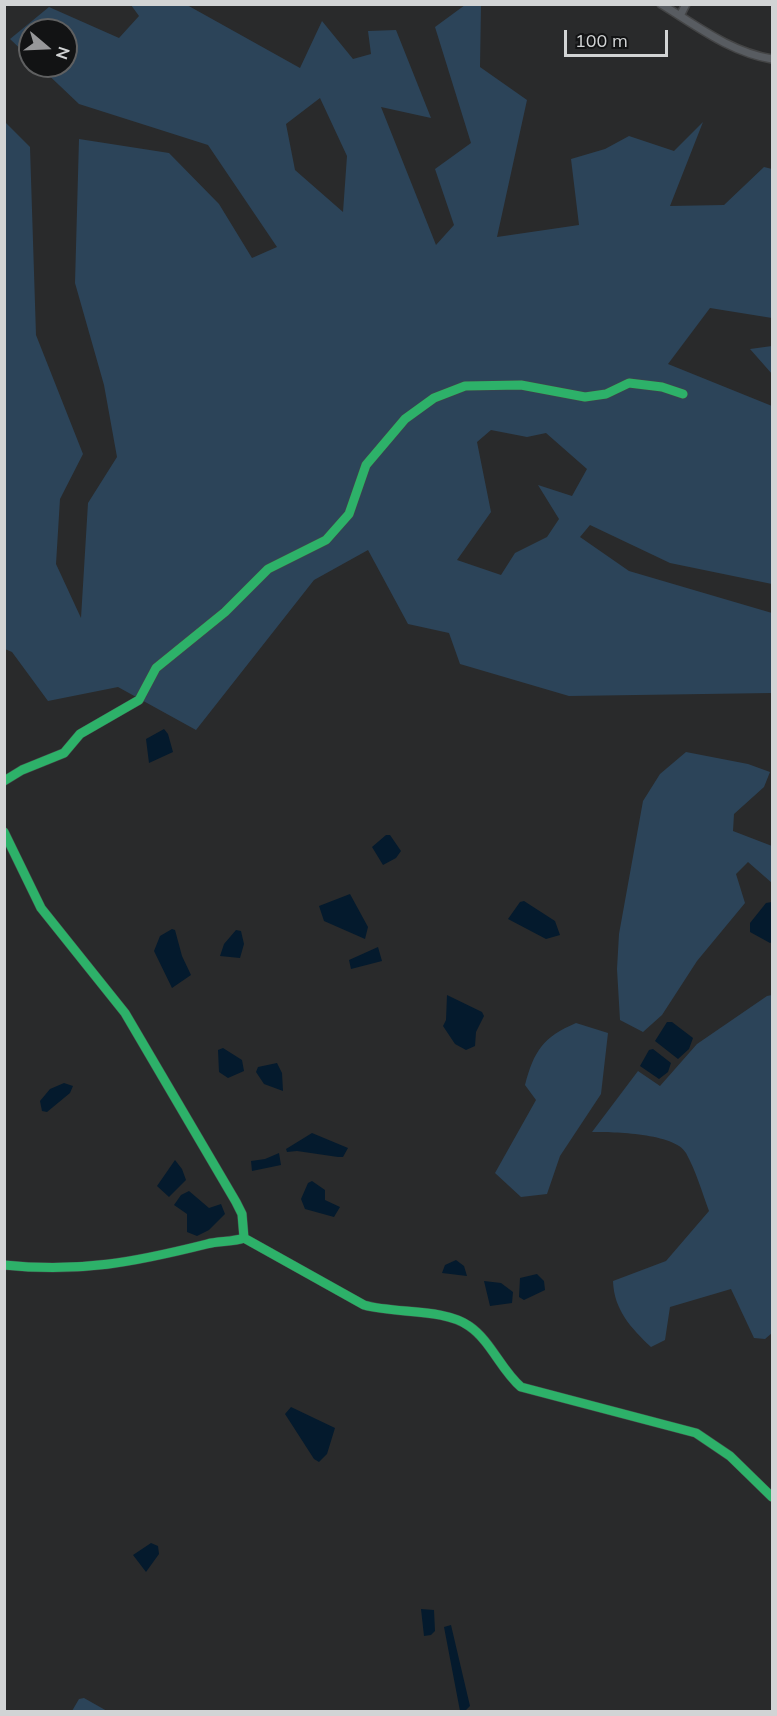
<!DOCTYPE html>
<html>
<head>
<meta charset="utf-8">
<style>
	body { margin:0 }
	#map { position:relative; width:777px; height:1716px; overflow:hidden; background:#292a2b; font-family:Mulish,sans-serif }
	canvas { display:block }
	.frame { position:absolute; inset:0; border:6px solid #d2d4d5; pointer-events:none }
	.north { position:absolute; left:18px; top:18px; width:60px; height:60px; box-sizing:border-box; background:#121314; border:2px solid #5f6061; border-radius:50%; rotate:109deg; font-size:16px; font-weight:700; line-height:24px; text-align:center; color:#d2d4d5 }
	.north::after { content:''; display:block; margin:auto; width:21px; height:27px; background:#97989a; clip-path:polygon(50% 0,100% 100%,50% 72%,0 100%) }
	.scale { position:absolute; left:564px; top:30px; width:104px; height:27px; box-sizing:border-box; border:3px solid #d2d4d5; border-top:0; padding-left:8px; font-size:18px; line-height:21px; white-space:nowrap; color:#d2d4d5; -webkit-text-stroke:4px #121314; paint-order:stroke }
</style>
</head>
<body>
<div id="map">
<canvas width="777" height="1716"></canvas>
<div class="frame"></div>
<div class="north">N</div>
<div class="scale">100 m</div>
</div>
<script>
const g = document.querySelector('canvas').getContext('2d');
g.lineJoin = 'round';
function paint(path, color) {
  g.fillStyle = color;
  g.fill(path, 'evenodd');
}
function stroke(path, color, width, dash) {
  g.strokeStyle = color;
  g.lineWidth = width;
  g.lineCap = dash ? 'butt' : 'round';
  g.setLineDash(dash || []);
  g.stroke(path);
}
paint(new Path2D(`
	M 131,5 L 187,5 L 300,68 L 322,21 L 353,59 L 371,54 L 368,31 L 396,30 L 431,118 L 381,107 L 436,245 L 454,225 L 435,169 L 471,143 L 435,27 L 465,5 L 481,5 L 480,67 L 527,100 L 497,237 L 579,225 L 571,159 L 605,149 L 629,136 L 674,151 L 703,122 L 670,206 L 724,205 L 764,167 L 772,169 L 772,318 L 710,308 L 668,364 L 772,406 L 772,584 L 670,563 L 590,525 L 580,537 L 629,571 L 772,613 L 772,693 L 569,696 L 460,664 L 449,633 L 408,624 L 368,550 L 314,580 L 196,730 L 118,687 L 48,701 L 12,652 L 5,649 L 4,121 L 30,147 L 36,335 L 83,454 L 60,499 L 56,564 L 81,618 L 88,503 L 117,457 L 104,385 L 75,283 L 79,139 L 169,153 L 219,204 L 252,258 L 277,247 L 208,145 L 79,104 L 39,66 L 66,66 L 66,30 L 30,30 L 30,58 L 10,39 L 49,7 L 119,38 L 139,16 ZM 320,98 L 347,156 L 343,212 L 295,170 L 286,124 ZM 491,430 L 527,437 L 546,433 L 587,469 L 572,496 L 538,485 L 559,519 L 547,537 L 515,553 L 501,575 L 457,560 L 491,512 L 477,442 Z
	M 772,346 L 772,374 L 750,349 Z
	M 686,752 L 748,764 L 770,772 L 764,787 L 734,814 L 733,831 L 772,846 L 772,883 L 748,862 L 736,874 L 745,903 L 697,961 L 662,1015 L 643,1032 L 620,1020 L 617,969 L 619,934 L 643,801 L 660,774 Z
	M 772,995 L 772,1333 L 765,1339 L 754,1338 L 731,1289 L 670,1307 L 665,1340 L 651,1347 C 631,1328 614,1310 613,1281 L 666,1261 L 709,1211 C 702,1192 696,1171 686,1153 C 675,1133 613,1132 592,1132 L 638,1071 L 660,1086 L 697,1044 L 767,996 Z
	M 576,1023 L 608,1033 L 601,1094 L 560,1156 L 547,1194 L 521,1197 L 495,1173 L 536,1100 L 525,1085 C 534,1051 543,1037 576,1023 Z
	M 84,1698 L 107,1711 L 72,1711 L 79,1699 Z`), '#2c4459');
paint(new Path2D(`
	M 164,729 L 168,734 L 173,752 L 149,763 L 146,739 Z
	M 386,835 L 390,835 L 401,851 L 396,858 L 383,865 L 372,847 Z
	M 350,894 L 368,927 L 365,939 L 324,921 L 319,906 Z
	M 524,901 L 555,921 L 560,935 L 546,939 L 508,919 L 520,902 Z
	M 772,902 L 772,942 L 770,943 L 750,932 L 750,923 L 766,903 Z
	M 172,929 L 175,930 L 182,956 L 191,975 L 172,988 L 154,951 L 160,936 Z
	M 236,930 L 241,931 L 244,944 L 240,958 L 220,956 L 224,944 Z
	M 378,947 L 382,961 L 351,969 L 349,960 Z
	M 447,995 L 482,1012 L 484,1016 L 476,1032 L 475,1046 L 466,1050 L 455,1044 L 443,1026 L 446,1020 Z
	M 667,1022 L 672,1022 L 693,1038 L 689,1049 L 678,1059 L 655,1041 Z
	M 223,1048 L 242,1060 L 244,1071 L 228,1078 L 219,1072 L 218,1050 Z
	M 653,1049 L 671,1063 L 668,1072 L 659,1079 L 640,1066 L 649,1050 Z
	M 277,1063 L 282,1073 L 283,1091 L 264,1084 L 256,1072 L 258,1067 Z
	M 64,1083 L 73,1086 L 70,1093 L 47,1112 L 42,1111 L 40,1101 L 50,1089 Z
	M 312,1133 L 348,1148 L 343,1157 L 338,1157 L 297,1151 L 287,1152 L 286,1149 Z
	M 279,1153 L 281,1165 L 252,1171 L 251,1161 L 265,1159 Z
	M 175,1160 L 182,1169 L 186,1180 L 169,1197 L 157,1186 Z
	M 312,1181 L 325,1190 L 325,1200 L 340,1207 L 334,1217 L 305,1209 L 301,1199 L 308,1183 Z
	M 189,1191 L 209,1208 L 221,1204 L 225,1214 L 209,1230 L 197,1236 L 187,1232 L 187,1214 L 174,1205 L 181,1195 Z
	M 456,1260 L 464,1266 L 467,1276 L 442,1273 L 445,1265 Z
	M 537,1274 L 544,1281 L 545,1290 L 524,1300 L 519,1297 L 520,1278 Z
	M 484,1281 L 501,1283 L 513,1292 L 512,1303 L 490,1306 Z
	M 291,1407 L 335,1428 L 327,1454 L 319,1462 L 314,1459 L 285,1414 Z
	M 151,1543 L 158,1546 L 159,1554 L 146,1572 L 133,1555 Z
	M 421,1609 L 434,1610 L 435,1631 L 431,1635 L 424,1636 Z
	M 451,1625 L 470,1706 L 465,1711 L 460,1711 L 444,1627 Z`), '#041a2d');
const street = new Path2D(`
	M 661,4 C 697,26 730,52 772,59
	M 680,16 L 686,4
	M 4,781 L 22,770 L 64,753 L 80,734 L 139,700 L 156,668 L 225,612 L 268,569 L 326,540 L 349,514 L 366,465 L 405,419 L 434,398 L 465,386 L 521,385 L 585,397 L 606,394 L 629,383 L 662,387 L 683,394
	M 4,832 L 41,908 L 125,1013 L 236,1202 L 242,1214 L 244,1238
	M 4,1265 C 80,1273 135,1262 207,1244 C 219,1241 233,1242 244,1238 L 364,1305 C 395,1314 444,1308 469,1326 C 491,1341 501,1370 521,1387 L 696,1433 L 730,1456 L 772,1497`);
stroke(street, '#444546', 10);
stroke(street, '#585c61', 7);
stroke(new Path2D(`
	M 4,781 L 22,770 L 64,753 L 80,734 L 139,700 L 156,668 L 225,612 L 268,569 L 326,540 L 349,514 L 366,465 L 405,419 L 434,398 L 465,386 L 521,385 L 585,397 L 606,394 L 629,383 L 662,387 L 683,394
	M 4,832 L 41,908 L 125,1013 L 236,1202 L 242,1214 L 244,1238
	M 4,1265 C 80,1273 135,1262 207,1244 C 219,1241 233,1242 244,1238 L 364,1305 C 395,1314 444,1308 469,1326 C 491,1341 501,1370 521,1387 L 696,1433 L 730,1456 L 772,1497`), '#2db169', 9);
</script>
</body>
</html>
